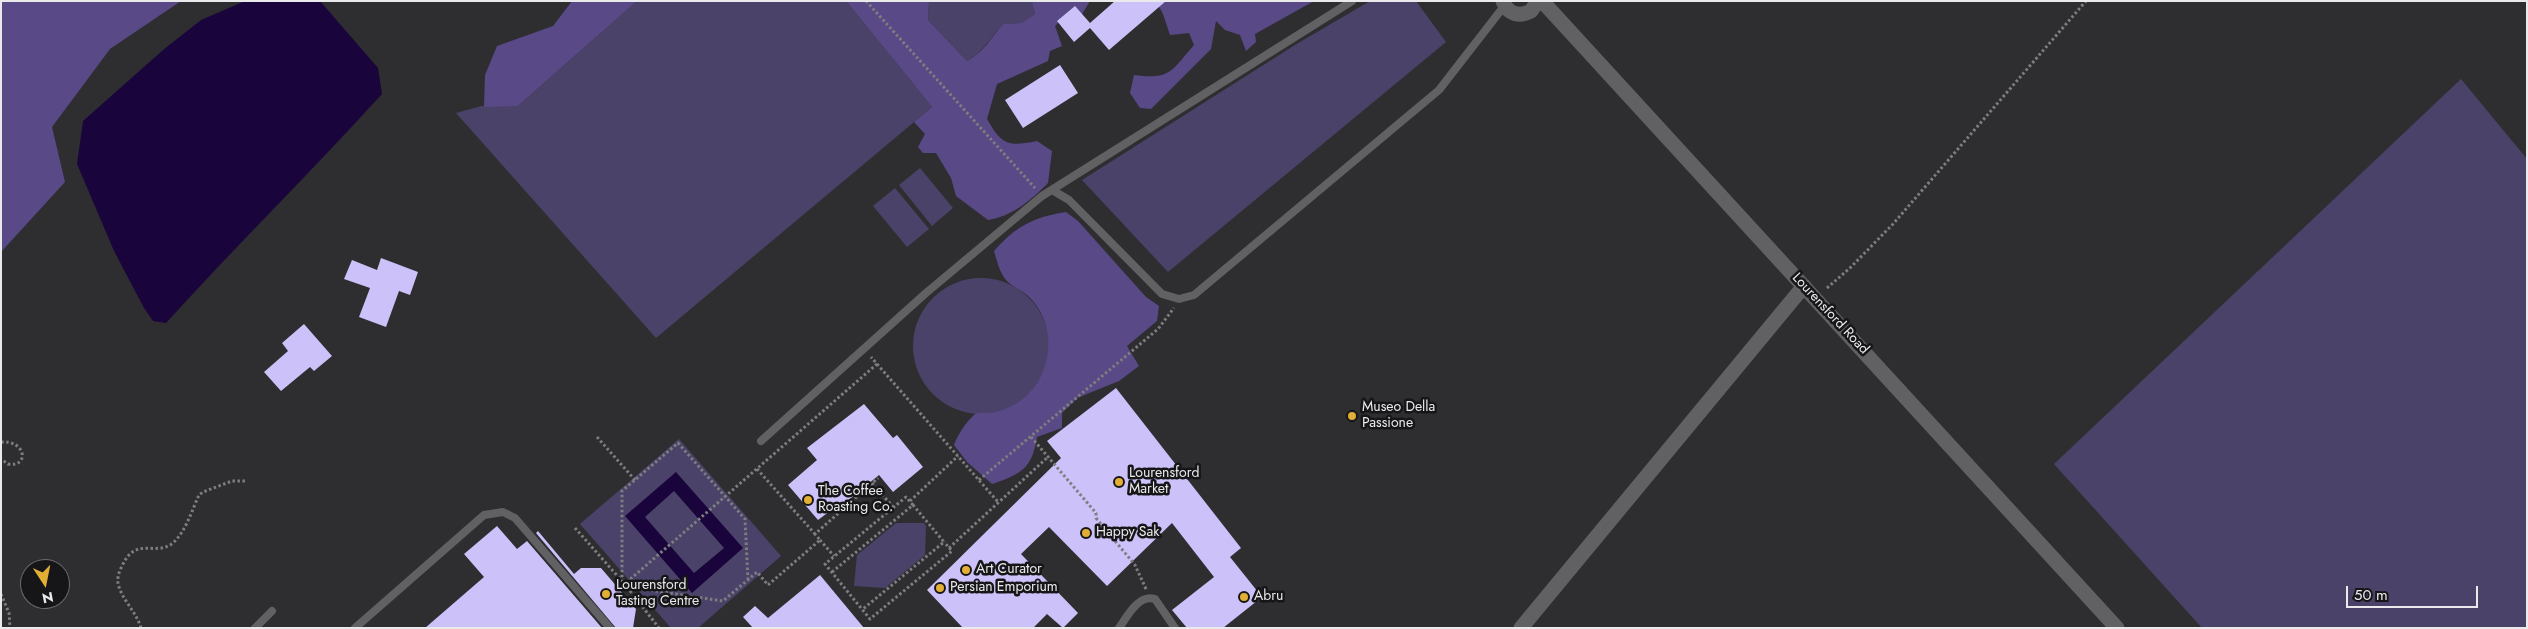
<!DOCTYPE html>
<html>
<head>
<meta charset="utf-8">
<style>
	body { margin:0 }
	#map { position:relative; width:2528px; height:629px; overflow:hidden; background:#2e2e31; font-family:Jost,sans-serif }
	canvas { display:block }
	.frame { position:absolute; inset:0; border:2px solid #eae9eb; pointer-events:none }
	.north { position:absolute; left:20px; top:559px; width:50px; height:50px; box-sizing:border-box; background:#161618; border:1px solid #6b6a6c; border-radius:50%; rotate:169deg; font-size:14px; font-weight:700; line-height:20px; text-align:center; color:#eae9eb }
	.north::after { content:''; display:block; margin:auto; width:18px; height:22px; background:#e3ae34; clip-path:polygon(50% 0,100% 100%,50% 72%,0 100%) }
	.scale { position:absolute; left:2346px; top:586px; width:132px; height:22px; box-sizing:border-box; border:2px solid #eae9eb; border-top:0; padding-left:6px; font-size:15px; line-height:18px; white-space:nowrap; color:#eae9eb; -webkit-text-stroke:4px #161618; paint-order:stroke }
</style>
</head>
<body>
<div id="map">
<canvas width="2528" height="629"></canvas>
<div class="frame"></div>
<div class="north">N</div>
<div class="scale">50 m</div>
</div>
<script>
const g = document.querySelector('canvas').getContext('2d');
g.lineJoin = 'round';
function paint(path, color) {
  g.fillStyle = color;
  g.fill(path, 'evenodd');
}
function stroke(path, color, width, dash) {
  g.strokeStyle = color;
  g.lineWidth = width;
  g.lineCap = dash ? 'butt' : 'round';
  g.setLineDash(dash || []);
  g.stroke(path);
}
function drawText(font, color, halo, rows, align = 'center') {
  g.font = font + ' Jost,sans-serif';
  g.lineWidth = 5;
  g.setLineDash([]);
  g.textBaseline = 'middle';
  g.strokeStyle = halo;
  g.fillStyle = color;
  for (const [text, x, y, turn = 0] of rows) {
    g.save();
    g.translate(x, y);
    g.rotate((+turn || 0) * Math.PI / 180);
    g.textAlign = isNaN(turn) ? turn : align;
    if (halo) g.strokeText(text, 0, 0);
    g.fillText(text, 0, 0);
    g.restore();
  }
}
paint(new Path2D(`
	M 637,1 L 846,1 L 932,107 L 656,338 L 456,113 L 482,106 L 518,106 Z
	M 929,1 L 1034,1 L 1032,3 L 1035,14 L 1021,23 L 1003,24 C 989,39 985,50 967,61 L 928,20 Z
	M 1370,1 L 1416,1 L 1446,42 L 1168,272 L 1082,180 L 1295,45 Z
	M 2461,79 L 2527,159 L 2527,628 L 2202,628 L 2054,464 Z
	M 920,168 L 953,208 L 932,226 L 899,185 Z
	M 895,188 L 929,229 L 907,247 L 873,206 Z
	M913 346a68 68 0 1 1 136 0a68 68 0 1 1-136 0Z
	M 679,439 L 781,556 L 698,628 L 671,628 L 580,524 Z
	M 896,523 L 924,523 L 926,526 L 925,555 L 885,588 L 854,586 L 857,555 Z`), '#4b4269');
paint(new Path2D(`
	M 1,1 L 181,1 L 110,49 L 52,127 L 65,182 L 1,252 Z
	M 572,1 L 637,1 L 518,106 L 484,107 L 485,75 L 497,46 L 553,26 Z
	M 846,1 L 929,1 L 928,20 L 967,61 C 986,50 989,40 1003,24 L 1021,23 L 1035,14 L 1032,3 L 1034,1 L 1090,1 L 1082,14 L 1064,17 L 1055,26 L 1062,46 L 1050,51 L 1048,61 L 997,84 L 987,119 C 1002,145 1008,147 1037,141 L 1052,151 L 1048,183 C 1031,200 1013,216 988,220 L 956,196 L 951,178 L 936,153 L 923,153 L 918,147 L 925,134 L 914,122 L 932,107 Z
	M 1156,1 L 1314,1 L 1255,34 L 1256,42 L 1246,51 L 1240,35 L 1225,30 L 1216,21 L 1211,49 L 1151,109 L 1140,108 L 1130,93 L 1134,75 C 1171,80 1171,71 1194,45 L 1189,33 L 1170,35 L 1163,14 Z
	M 1066,212 L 1078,221 L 1146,297 L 1159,306 L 1157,321 L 1127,346 L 1139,366 L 1119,381 L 1077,398 L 1062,413 L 1062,428 L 1037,437 C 1032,469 1021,474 992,484 L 967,462 L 954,445 C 959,433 965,423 975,414 C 978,412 986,413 990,413 C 1011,410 1032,396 1041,376 C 1054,350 1050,315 1027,295 C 1021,290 1013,287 1008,282 C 1000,275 997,261 994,251 C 1015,227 1033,217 1066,212 Z`), '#594986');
paint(new Path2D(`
	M 245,1 L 320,1 L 378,68 L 382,94 C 311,172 237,245 166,323 L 153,321 L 144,308 L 114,251 L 77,164 L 83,121 L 163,50 L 201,20 Z
	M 676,472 L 743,548 L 692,593 L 625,516 ZM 674,491 L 724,548 L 694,573 L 645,517 Z`), '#1a043c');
paint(new Path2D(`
	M 1115,1 L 1166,1 L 1109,50 L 1090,28 L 1074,42 L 1057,21 L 1075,6 L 1090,23 Z
	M 1060,65 L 1078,93 L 1023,128 L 1005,100 Z
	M 381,258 L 418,272 L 410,295 L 399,291 L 386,327 L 359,317 L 370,288 L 344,279 L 352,260 L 377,270 Z
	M 304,324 L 332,356 L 314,371 L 310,367 L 281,391 L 264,372 L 288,351 L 282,343 Z
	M 1116,388 L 1241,548 L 1230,557 L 1262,597 L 1223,628 L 1187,628 L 1172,610 L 1214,577 L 1172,523 L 1107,586 L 1049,527 L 1021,554 L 1078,613 L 1063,628 L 1047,614 L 1033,628 L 963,628 L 927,590 L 1061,458 L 1047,441 Z
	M 864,404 L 893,438 L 897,435 L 923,467 L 893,492 L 879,475 L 840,507 L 838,505 L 818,520 L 788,485 L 817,460 L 807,448 Z
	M 497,526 L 517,549 L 527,541 L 602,628 L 425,628 L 484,577 L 464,554 Z
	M 538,531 L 574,574 L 581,568 L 601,568 L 636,609 L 633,628 L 616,628 L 536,533 Z
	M 820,575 L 864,628 L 753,628 L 743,617 L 755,606 L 768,618 Z`), '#cdc1fa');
stroke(new Path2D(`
	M 866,1 L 1035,188
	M 1827,288 L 1850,268 L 1893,224 L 2086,1
	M 877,364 L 999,503
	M 597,437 L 635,480
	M 1031,437 L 1096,513 L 1096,518 L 1135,565 L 1146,589
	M 1,442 C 27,440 29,468 8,464 L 1,459
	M 757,469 L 815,534
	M 979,480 L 1158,329 L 1174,308
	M 872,483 L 894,508
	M 910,501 L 958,456
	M 913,505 L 906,497 L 825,564 L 870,619 L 952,551 L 944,542
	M 575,528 L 621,580
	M 820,540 L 834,556
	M 949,548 L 1049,456
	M 832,572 L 913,505 L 944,542 L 863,609
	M 748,580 L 745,519 L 678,443 L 622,491 L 622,586 L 723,601 L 757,572 L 768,585 L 820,540 L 815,534 L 878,478
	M 627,587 L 659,628
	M 619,589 L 877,364 L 871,357
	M 1,594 L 9,613 L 10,628
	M 141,628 C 136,611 121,599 118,583 C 117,576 120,570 123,564 C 137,536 155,557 173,543 C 186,531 192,510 199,495 L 203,492 L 232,481 L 246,481`), '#7e7d80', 3, [2.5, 2.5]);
stroke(new Path2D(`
	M 1052,190 L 1069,200 L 1162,294 L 1179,299 L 1194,295 L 1439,90 L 1505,5
	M 761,441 L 926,293 L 1042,196 L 1352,1
	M 255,628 L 272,611
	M 355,628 L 484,515 L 503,512 L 515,518 L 610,628
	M 1119,628 C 1127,617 1138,594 1155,599 L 1175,628`), '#616163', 8);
stroke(new Path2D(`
	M 1503,1 C 1508,15 1520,17 1531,11 L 1538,1
	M 1542,1 L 2117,628
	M 1521,628 L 1804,286`), '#616163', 15);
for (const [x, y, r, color] of [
	[1352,416,5,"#e3ae34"],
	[1119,482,5,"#e3ae34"],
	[808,500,5,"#e3ae34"],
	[1086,533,5,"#e3ae34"],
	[966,570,5,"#e3ae34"],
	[940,588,5,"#e3ae34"],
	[606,594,5,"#e3ae34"],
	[1244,597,5,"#e3ae34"]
]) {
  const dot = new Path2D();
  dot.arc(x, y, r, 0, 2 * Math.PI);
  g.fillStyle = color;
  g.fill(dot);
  stroke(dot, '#161618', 2);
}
drawText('14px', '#eae9eb', '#161618', [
	["Lourensford Road",1830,314,47]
]);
drawText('14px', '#eae9eb', '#161618', [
	["Museo Della",1362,408],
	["Passione",1362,424],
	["Lourensford",1129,474],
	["Market",1129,490],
	["The Coffee",818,492],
	["Roasting Co.",818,508],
	["Happy Sak",1096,533],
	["Art Curator",976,570],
	["Lourensford",616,586],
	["Tasting Centre",616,602],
	["Persian Emporium",950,588],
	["Abru",1254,597]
], 'left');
</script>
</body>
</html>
